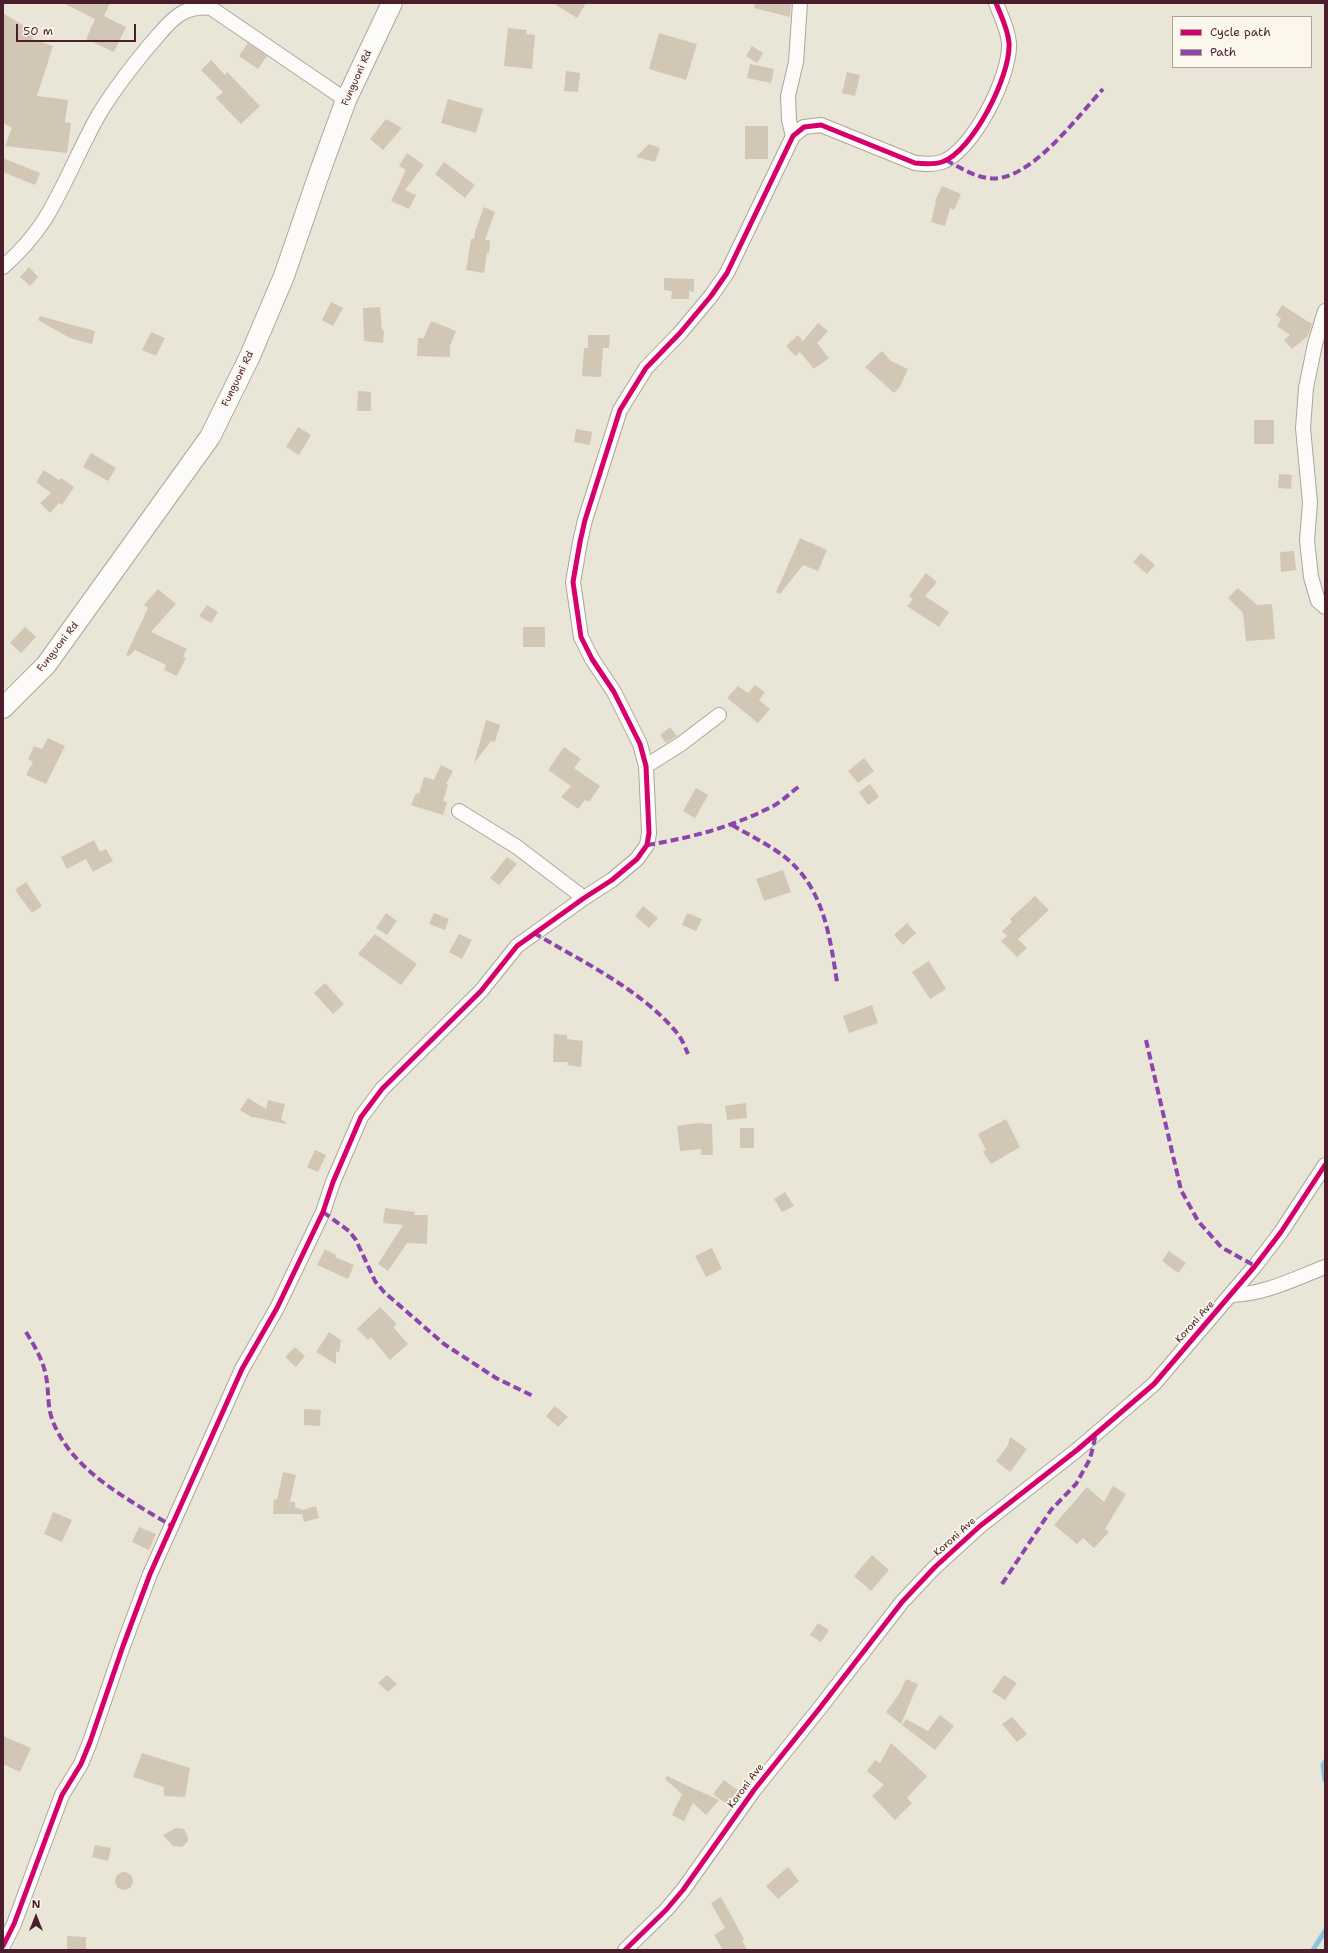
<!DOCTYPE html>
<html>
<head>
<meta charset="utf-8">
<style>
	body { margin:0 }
	#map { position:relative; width:1328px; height:1953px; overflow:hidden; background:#e9e6d8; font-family:"Shantell Sans",sans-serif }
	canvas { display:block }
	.frame { position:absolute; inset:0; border:4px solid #4a1f2b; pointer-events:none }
	.legend { position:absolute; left:1172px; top:16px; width:140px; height:52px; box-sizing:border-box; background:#fbf7ec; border:1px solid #b4a19f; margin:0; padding:5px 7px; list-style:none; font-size:12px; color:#4a1f2b }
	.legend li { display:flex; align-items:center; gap:8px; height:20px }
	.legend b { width:20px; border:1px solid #b4a19f }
	.north { position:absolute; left:16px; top:1897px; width:40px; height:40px; -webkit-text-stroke:3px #fbf7ec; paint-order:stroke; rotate:0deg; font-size:11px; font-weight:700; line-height:16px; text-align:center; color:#4a1f2b }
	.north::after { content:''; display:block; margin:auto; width:14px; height:18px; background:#4a1f2b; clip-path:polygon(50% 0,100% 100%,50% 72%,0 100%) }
	.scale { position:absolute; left:16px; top:24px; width:120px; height:18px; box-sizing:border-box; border:2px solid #4a1f2b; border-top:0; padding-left:5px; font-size:12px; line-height:14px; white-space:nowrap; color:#4a1f2b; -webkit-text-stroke:3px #fbf7ec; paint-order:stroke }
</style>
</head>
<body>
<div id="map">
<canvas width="1328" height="1953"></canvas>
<div class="frame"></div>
<ul class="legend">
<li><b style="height:5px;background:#d6006c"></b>Cycle path</li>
<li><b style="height:5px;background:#8e44ad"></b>Path</li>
</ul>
<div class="north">N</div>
<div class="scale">50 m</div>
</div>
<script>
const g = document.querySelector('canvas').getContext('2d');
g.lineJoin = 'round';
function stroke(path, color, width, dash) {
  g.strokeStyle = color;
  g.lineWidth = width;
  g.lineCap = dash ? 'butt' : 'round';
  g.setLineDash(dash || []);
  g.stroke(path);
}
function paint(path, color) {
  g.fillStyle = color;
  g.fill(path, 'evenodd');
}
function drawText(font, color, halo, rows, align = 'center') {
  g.font = font + ' "Shantell Sans",sans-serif';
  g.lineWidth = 3.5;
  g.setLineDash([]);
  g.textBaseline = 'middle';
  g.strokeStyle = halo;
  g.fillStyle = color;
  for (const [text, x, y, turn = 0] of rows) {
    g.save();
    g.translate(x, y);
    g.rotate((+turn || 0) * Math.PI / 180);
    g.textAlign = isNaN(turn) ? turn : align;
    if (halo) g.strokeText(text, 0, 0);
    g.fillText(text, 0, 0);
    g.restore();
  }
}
stroke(new Path2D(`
	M 1325,1762 L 1323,1765 L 1325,1780
	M 1313,1950 L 1325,1931`), '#8dc3de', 5);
paint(new Path2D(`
	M 63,3 L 110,3 L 104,16 L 126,27 L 114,52 L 86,39 L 95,19 Z
	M 553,3 L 586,3 L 577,18 Z
	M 755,3 L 791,3 L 790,17 L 754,8 Z
	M 3,13 L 35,33 L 32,39 L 53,46 L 37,96 L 68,100 L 65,122 L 71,123 L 67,153 L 5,146 L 12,128 L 3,123 Z
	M 508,28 L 527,30 L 526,34 L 535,35 L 532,69 L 504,66 Z
	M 659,33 L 697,44 L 686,80 L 649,69 Z
	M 248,43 L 267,56 L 258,69 L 239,56 Z
	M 752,46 L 763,53 L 757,63 L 746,56 Z
	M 211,60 L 225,75 L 227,72 L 260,106 L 241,124 L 216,98 L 223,92 L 201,70 Z
	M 750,64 L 774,69 L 771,83 L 747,78 Z
	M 566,71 L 580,73 L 578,92 L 564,91 Z
	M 847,72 L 860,75 L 855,96 L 842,93 Z
	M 448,99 L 483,109 L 476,133 L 441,123 Z
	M 386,119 L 402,128 L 383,150 L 370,139 Z
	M 745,126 L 768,126 L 768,159 L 745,159 Z
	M 649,144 L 660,148 L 655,162 L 636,157 Z
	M 407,153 L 424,165 L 405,190 L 416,195 L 409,209 L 391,201 L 406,170 L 399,166 Z
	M 3,158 L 40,173 L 35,185 L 3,172 Z
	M 444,162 L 475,185 L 465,198 L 435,174 Z
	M 942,186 L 961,194 L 954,210 L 950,208 L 945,226 L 931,222 L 936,202 L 935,201 Z
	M 484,207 L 495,212 L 485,240 L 490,240 L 489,253 L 487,253 L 484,273 L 466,270 L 471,239 L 474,239 L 475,232 Z
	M 29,267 L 38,277 L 30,286 L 20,277 Z
	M 664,278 L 694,279 L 694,292 L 689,291 L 689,299 L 671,299 L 672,291 L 664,290 Z
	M 331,302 L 343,308 L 333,326 L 322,320 Z
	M 1282,305 L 1312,324 L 1308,336 L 1292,349 L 1284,340 L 1290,335 L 1277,326 L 1281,319 L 1276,315 Z
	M 380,307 L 382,330 L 384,330 L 383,343 L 364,341 L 363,308 Z
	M 40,316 L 95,331 L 92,344 L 70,338 L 38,320 Z
	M 431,321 L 456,331 L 450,346 L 450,357 L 417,356 L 418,338 L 424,338 Z
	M 818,323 L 828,331 L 817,343 L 829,358 L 814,369 L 800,352 L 795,356 L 786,346 L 798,335 L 803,341 Z
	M 151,332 L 165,338 L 156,356 L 142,350 Z
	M 588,335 L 610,335 L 609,348 L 603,348 L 601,377 L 582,376 L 584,348 L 588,348 Z
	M 882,351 L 891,361 L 908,369 L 900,387 L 894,393 L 865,367 Z
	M 358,391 L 371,392 L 371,411 L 357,411 Z
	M 1254,420 L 1274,420 L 1274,444 L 1254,444 Z
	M 298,427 L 311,435 L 299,455 L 286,447 Z
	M 576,429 L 592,432 L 590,445 L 574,442 Z
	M 91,453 L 116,468 L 108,481 L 83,467 Z
	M 44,470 L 59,480 L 61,478 L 74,487 L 62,505 L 59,503 L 50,513 L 40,503 L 51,493 L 36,482 Z
	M 1279,474 L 1292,475 L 1291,489 L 1278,488 Z
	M 800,538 L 827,550 L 818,571 L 803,565 L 780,594 L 776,592 Z
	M 1294,551 L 1296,570 L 1281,572 L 1280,552 Z
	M 1141,553 L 1155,565 L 1147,574 L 1133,562 Z
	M 926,573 L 937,582 L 925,596 L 949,612 L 939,627 L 907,606 L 913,599 L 909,596 Z
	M 1238,588 L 1257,605 L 1272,604 L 1275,639 L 1246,641 L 1243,613 L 1228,598 Z
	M 158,589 L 176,604 L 151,632 L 187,649 L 183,656 L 186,658 L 177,676 L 164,670 L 166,665 L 135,650 L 129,656 L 126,655 L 148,608 L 144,605 Z
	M 207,605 L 218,612 L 211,623 L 199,616 Z
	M 25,627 L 36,637 L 21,653 L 10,643 Z
	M 523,627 L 545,627 L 545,647 L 523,647 Z
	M 755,685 L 765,692 L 759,700 L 770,709 L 758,723 L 727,698 L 738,686 L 748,693 Z
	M 486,720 L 500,725 L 495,742 L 491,741 L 474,763 Z
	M 670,727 L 677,736 L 666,743 L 660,735 Z
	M 48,738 L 65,746 L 46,784 L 26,775 L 33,762 L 28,759 L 34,746 L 42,749 Z
	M 564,747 L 581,759 L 574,768 L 600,786 L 589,802 L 585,800 L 578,809 L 561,797 L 571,786 L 548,770 Z
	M 864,758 L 874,771 L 858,783 L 848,771 Z
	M 441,765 L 453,771 L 446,784 L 448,785 L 443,801 L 447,802 L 443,815 L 411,805 L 416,793 L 419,794 L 424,777 L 434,780 Z
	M 870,784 L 879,797 L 868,805 L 859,792 Z
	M 696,788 L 708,795 L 695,818 L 683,811 Z
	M 94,840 L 100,852 L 106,849 L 113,861 L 93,872 L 86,859 L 67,869 L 61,857 Z
	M 507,857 L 517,864 L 499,885 L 490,878 Z
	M 783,870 L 791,892 L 764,901 L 756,879 Z
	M 26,882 L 42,906 L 32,913 L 15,890 Z
	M 1035,896 L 1049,910 L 1018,939 L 1027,948 L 1017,957 L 1001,941 L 1007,936 L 1002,931 L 1012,922 L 1010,919 Z
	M 643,906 L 658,918 L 649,928 L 635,916 Z
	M 386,913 L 397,921 L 387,935 L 376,928 Z
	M 434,913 L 449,919 L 445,930 L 429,924 Z
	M 687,913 L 702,919 L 696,931 L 682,925 Z
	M 907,923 L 916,933 L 903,945 L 894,935 Z
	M 375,934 L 417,964 L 401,985 L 358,954 Z
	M 459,934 L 472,940 L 462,959 L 449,952 Z
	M 929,961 L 946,989 L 930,999 L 912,972 Z
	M 325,983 L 344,1004 L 333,1014 L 314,993 Z
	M 872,1005 L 878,1023 L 849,1033 L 843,1016 Z
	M 554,1034 L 567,1035 L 567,1039 L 583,1041 L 581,1067 L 567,1065 L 568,1062 L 553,1062 Z
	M 248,1098 L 266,1109 L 268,1100 L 285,1104 L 281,1119 L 287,1123 L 286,1124 L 254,1117 L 253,1118 L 240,1110 Z
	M 746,1103 L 747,1118 L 727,1120 L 725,1106 Z
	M 1006,1119 L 1020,1147 L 991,1164 L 983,1152 L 986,1150 L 978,1134 Z
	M 697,1123 L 712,1124 L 713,1155 L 701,1155 L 701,1149 L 680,1151 L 677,1126 Z
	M 740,1128 L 754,1128 L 754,1148 L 740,1148 Z
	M 315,1150 L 326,1155 L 318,1172 L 307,1167 Z
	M 785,1192 L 794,1206 L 782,1212 L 774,1199 Z
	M 385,1208 L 415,1212 L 414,1215 L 428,1215 L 427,1244 L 407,1243 L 388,1271 L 378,1264 L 403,1225 L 383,1223 Z
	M 712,1248 L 722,1269 L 706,1277 L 695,1256 Z
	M 325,1249 L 336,1255 L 335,1257 L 354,1265 L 348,1279 L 317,1265 Z
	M 1169,1251 L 1186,1263 L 1178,1273 L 1162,1261 Z
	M 380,1307 L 397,1324 L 393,1327 L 408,1344 L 390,1360 L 371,1337 L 368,1340 L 357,1329 Z
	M 329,1332 L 341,1340 L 339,1353 L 336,1351 L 336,1364 L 316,1352 Z
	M 295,1347 L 305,1356 L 296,1367 L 285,1357 Z
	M 555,1406 L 568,1417 L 558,1427 L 546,1416 Z
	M 304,1409 L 321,1410 L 320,1426 L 304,1425 Z
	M 1010,1437 L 1027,1449 L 1010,1472 L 996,1461 L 1008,1445 Z
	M 283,1472 L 296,1475 L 290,1502 L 295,1502 L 295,1507 L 303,1510 L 316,1506 L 319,1518 L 304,1522 L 302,1514 L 273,1514 L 274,1499 L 277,1500 Z
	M 1113,1486 L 1126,1494 L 1105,1529 L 1109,1532 L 1094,1548 L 1083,1538 L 1077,1544 L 1054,1525 L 1087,1487 L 1104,1502 Z
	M 53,1512 L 72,1520 L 62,1542 L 44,1534 Z
	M 139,1527 L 156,1534 L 149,1550 L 132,1542 Z
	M 872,1555 L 889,1570 L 871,1591 L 854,1576 Z
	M 818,1623 L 829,1630 L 821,1642 L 810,1635 Z
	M 387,1675 L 397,1684 L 388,1692 L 378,1683 Z
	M 1004,1675 L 1017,1683 L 1005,1700 L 992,1692 Z
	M 906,1679 L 918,1684 L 901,1724 L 886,1712 L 899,1694 Z
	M 940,1715 L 954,1726 L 935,1750 L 902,1725 L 906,1719 L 928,1731 Z
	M 1012,1717 L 1027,1734 L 1017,1742 L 1002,1724 Z
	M 3,1736 L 31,1748 L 20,1772 L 3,1764 Z
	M 891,1743 L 927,1776 L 907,1798 L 912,1803 L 895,1820 L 872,1796 L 884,1785 L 867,1771 L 875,1760 L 880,1763 Z
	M 142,1753 L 190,1768 L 185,1797 L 164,1796 L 164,1787 L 133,1777 Z
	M 667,1776 L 686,1785 L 719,1800 L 706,1815 L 693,1803 L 684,1821 L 672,1815 L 682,1794 L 665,1779 Z
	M 724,1780 L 739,1791 L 728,1805 L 713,1794 Z
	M 176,1828 L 184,1829 L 188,1837 L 188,1841 L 182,1847 L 173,1846 L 163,1835 Z
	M 95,1845 L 111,1848 L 108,1861 L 92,1857 Z
	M 788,1867 L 799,1881 L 778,1899 L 766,1886 Z
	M115 1881a9 9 0 1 1 18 0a9 9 0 1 1-18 0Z
	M 721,1897 L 744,1939 L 742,1940 L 747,1950 L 723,1950 L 714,1935 L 725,1928 L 711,1903 Z
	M 67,1936 L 86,1937 L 86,1950 L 67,1950 Z`), '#d2c6b5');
const street = new Path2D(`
	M 793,136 L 789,120 L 788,96 L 796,62 L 800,3
	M 3,267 C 19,253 34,236 45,219 C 65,186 79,150 98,116 C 112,92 130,69 148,47 C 167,26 179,4 211,8 L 346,100
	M 1325,311 L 1315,344 L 1306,388 L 1303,428 L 1310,503 L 1307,540 L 1311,577 L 1318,601 L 1325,607
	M 646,766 L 681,744 L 719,715
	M 459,811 L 517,847 L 584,898
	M 1232,1295 C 1265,1294 1294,1279 1325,1267
	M 3,1946 L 14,1924 L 62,1795 L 81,1764 L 90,1742 L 123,1646 L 150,1574 L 242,1369 L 277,1308 L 323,1212 L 333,1182 L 361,1117 L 382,1089 L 481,991 L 517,946 L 584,898 L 612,880 L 637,859 L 647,845 L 649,833 L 646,766 L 640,744 L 614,692 L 592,659 L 581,637 L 573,582 L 580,542 L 585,520 L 620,410 L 646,368 L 680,333 L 711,296 L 727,273 L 793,136 L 804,127 L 821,125 L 915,163 C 924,164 933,165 942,162 C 973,151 1011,75 1009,43 C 1008,29 1001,16 996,3
	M 625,1950 L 666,1910 L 683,1890 L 754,1790 L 819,1709 L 902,1602 L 935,1567 L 980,1526 L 1077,1450 L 1154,1384 L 1255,1266 L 1281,1232 L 1325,1165`);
const secondary = new Path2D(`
	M 3,708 L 46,665 L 210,437 L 250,356 L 284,276 L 319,174 L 346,100 L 392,3`);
stroke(street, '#aca59e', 16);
stroke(secondary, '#aca59e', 22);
stroke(street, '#fcfbf9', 14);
stroke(secondary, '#fcfbf9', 20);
stroke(new Path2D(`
	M 946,160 C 962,169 981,181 1000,178 C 1038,171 1078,116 1103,89
	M 732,825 C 749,835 770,845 786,858 C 824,889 830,937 837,982
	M 647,845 C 690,838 732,827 771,807 C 782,802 791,792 801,785
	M 534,933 C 581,961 642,990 677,1033 C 682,1039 685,1047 688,1054
	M 1146,1040 L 1181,1190 L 1198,1221 L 1221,1247 L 1255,1266
	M 323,1212 L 349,1231 L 356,1240 L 375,1281 L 384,1292 L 444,1344 L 496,1378 L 535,1397
	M 26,1332 C 35,1347 43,1360 46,1376 C 49,1390 47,1405 52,1419 C 70,1470 129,1500 172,1526
	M 1002,1584 L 1051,1510 L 1076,1484 L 1090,1459 L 1096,1434`), '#8e44ad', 4, [8, 4]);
stroke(new Path2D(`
	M 3,1946 L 14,1924 L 62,1795 L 81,1764 L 90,1742 L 123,1646 L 150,1574 L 242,1369 L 277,1308 L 323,1212 L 333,1182 L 361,1117 L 382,1089 L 481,991 L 517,946 L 584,898 L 612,880 L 637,859 L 647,845 L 649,833 L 646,766 L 640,744 L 614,692 L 592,659 L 581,637 L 573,582 L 580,542 L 585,520 L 620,410 L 646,368 L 680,333 L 711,296 L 727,273 L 793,136 L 804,127 L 821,125 L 915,163 C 924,164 933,165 942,162 C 973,151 1011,75 1009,43 C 1008,29 1001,16 996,3
	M 625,1950 L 666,1910 L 683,1890 L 754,1790 L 819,1709 L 902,1602 L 935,1567 L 980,1526 L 1077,1450 L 1154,1384 L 1255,1266 L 1281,1232 L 1325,1165`), '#d6006c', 5);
drawText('10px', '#4a1f2b', '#fbf7ec', [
	["Funguoni Rd",357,78,-66],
	["Funguoni Rd",238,379,-64],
	["Funguoni Rd",58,647,-52],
	["Koroni Ave",1195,1322,-48],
	["Koroni Ave",955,1537,-42],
	["Koroni Ave",746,1786,-53]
]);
</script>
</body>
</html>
